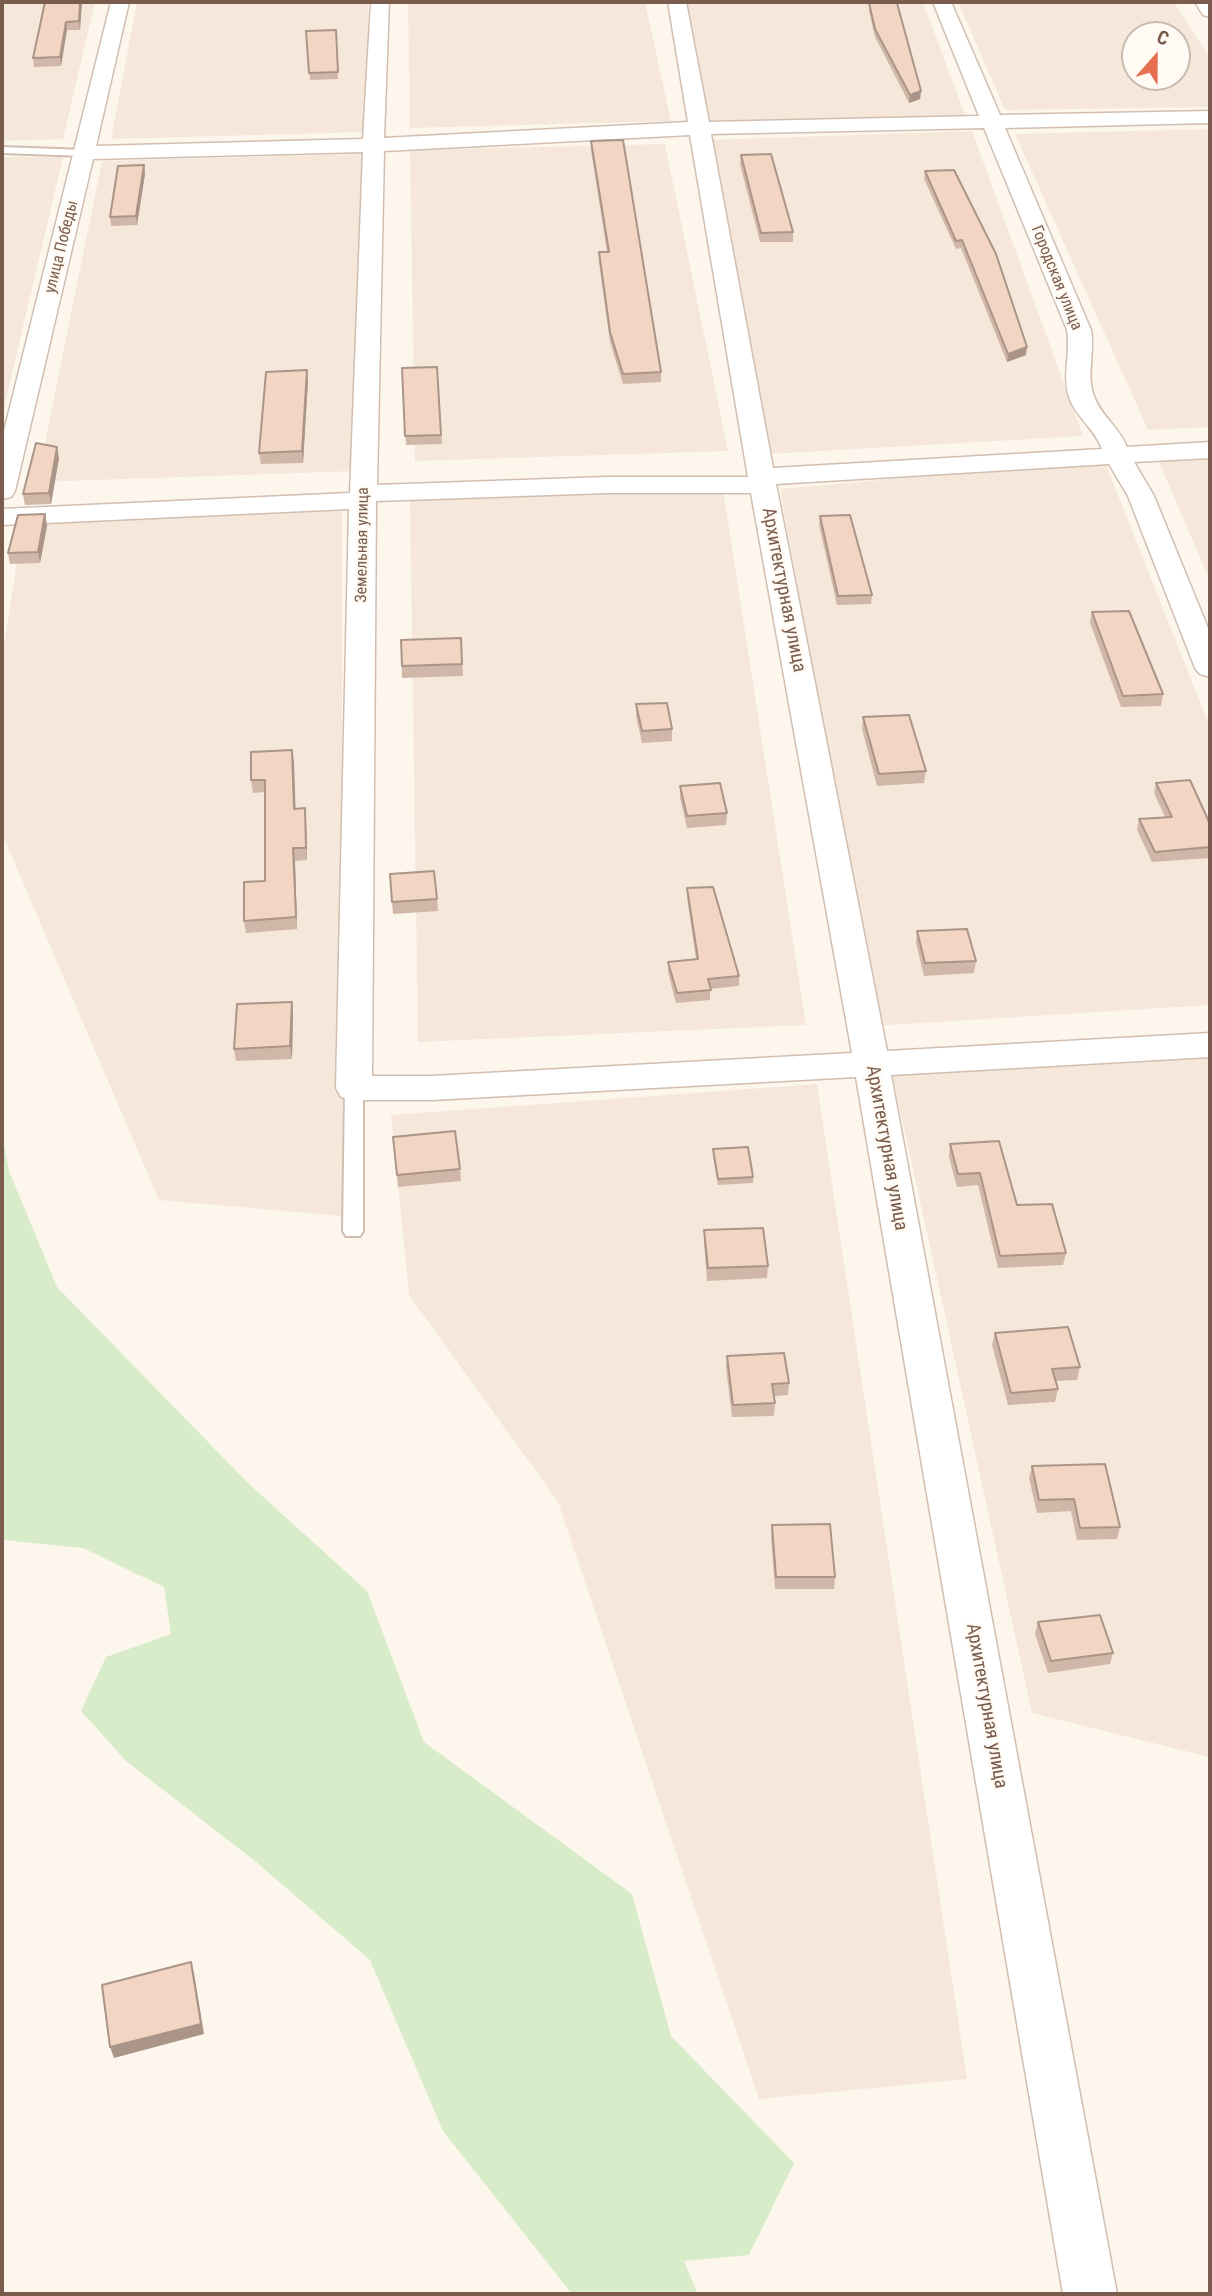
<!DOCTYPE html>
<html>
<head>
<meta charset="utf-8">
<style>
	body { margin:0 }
	#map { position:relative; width:1212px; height:2296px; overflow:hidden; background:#fdf6ec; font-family:"Roboto Condensed",sans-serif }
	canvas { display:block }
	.frame { position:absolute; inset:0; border:4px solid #7a5c4d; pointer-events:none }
	.north { position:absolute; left:1121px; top:21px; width:70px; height:70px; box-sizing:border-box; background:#fffaf3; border:2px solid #cabbb1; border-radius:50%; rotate:21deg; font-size:19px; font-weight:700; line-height:28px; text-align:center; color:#7a5c4d }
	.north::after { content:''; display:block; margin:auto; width:24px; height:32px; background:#e76f51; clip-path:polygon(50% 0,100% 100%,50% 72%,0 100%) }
</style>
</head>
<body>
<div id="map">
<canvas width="1212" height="2296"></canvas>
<div class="frame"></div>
<div class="north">С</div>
</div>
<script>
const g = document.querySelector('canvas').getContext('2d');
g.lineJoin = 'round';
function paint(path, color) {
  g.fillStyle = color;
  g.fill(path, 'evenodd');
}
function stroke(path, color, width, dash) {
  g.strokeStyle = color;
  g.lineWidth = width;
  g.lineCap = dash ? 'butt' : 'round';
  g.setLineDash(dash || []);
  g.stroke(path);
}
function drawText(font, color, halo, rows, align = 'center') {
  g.font = font + ' "Roboto Condensed",sans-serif';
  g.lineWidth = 5;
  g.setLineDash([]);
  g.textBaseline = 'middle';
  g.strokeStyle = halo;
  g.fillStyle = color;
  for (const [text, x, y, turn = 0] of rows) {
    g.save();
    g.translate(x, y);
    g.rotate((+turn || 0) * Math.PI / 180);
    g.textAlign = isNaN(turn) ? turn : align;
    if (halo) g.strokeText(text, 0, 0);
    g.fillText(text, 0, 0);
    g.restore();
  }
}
paint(new Path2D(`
	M 2,2 L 95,2 L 63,139 L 2,141 Z
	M 137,2 L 368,2 L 367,132 L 111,139 Z
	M 408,2 L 645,2 L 671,121 L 410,128 Z
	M 682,2 L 923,2 L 965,115 L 705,124 Z
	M 958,2 L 1174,2 L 1210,58 L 1210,107 L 1005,110 ZM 1135,35 L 1177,35 L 1177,77 L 1135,77 Z
	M 1210,129 L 1210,427 L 1148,430 L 1015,134 Z
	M 972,131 L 1083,436 L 769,454 L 708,140 Z
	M 665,144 L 728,451 L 415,461 L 410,150 Z
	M 362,154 L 357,471 L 37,482 L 102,161 Z
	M 2,157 L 63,157 L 2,416 Z
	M 1210,459 L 1210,581 L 1159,462 Z
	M 1104,460 L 1210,727 L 1210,1005 L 873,1026 L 780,489 Z
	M 722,483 L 806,1025 L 418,1042 L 410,501 Z
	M 342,500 L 342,1216 L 159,1200 L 2,833 L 2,659 L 24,515 Z
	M 1210,1052 L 1210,1757 L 1032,1713 L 892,1073 Z
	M 817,1084 L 967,2079 L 759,2099 L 558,1502 L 409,1295 L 391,1115 Z`), '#f5e8da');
paint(new Path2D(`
	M 2,1134 L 9,1171 L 57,1287 L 248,1483 L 367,1591 L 424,1742 L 632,1894 L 671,2036 L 794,2163 L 749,2255 L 684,2261 L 698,2294 L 572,2294 L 443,2131 L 370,1960 L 255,1861 L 126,1761 L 81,1711 L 106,1657 L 171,1634 L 164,1587 L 83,1548 L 2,1540 Z`), '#d8ecc9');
const lane = new Path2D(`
	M 2,147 L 85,150 L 91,153 L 85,156 L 2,153 Z
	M 354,1082 L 363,1088 L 363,1231 L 360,1236 L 346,1236 L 343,1231 L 345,1088 Z`);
const street = new Path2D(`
	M 111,2 L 129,2 L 96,146 L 363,139 L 371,2 L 389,2 L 384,138 L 688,122 L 668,2 L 686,2 L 709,122 L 979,116 L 933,2 L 951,2 L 1000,115 L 1210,111 L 1210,123 L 1005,128 L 1091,330 C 1095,352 1086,375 1094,396 C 1100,415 1120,428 1127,447 L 1210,442 L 1210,458 L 1134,462 L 1154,496 L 1210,633 L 1210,677 L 1200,674 L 1195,668 L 1128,496 L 1109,464 L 776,484 L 887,1051 L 1210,1033 L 1210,1057 L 891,1075 L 1117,2294 L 1063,2294 L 856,1077 L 432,1100 L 354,1100 L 341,1097 L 336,1088 L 349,509 L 2,525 L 2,509 L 350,493 L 363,152 L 93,159 L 15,491 L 11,497 L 2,499 L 2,439 ZM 984,128 L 1067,330 C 1071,353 1062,375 1069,397 C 1075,416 1095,429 1102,449 L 773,468 L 711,134 ZM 690,135 L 748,477 L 607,477 L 377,485 L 384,151 ZM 607,493 L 751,493 L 852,1053 L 432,1076 L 372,1076 L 376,501 Z
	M 1195,2 L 1210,2 L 1210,17 L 1203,15 Z`);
stroke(lane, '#d1beb0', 4);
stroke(street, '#d1beb0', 3);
paint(lane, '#fff');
paint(street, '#fff');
paint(new Path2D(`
	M 45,2 L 82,2 L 80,30 L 67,30 L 61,66 L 34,67 L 33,58 Z
	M 869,3 L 921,91 L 920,99 L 909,103 L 875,37 L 869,11 Z
	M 336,30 L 338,79 L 310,80 L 306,31 Z
	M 591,141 L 661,372 L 661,382 L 623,384 L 610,342 L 599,262 L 599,252 L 607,252 L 591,150 Z
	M 741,155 L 793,232 L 793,242 L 760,242 L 740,164 Z
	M 144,165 L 145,174 L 137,225 L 111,226 L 110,217 Z
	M 925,171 L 1026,355 L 1007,362 L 961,248 L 956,249 L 924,179 Z
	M 437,367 L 442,444 L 406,445 L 402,368 Z
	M 308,381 L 303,463 L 261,464 L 259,453 Z
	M 59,458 L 51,504 L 25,505 L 23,494 Z
	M 45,514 L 47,526 L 40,563 L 10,564 L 8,553 Z
	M 820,516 L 872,595 L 871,604 L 837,605 L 819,525 Z
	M 1092,612 L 1163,694 L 1161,706 L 1121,707 L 1090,623 Z
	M 461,638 L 463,676 L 402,678 L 401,640 Z
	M 636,704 L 672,729 L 672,741 L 642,743 L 636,716 Z
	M 863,717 L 926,771 L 924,783 L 877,786 L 862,729 Z
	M 292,750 L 295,809 L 306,821 L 307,860 L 295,861 L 297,929 L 246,933 L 244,921 L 265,881 L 265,792 L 253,793 L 251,780 Z
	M 1156,783 L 1210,824 L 1210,858 L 1152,862 L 1137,830 L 1139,819 L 1165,817 L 1154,793 Z
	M 680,786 L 727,813 L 726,825 L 687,828 L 680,798 Z
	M 390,874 L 437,899 L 438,911 L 393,914 Z
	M 687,888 L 739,976 L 739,986 L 710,989 L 710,1000 L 676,1003 L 668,972 L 668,962 L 696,959 L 687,898 Z
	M 917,931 L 976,961 L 974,973 L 924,976 L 916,943 Z
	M 292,1002 L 293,1014 L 292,1059 L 236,1061 L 234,1049 Z
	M 393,1137 L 460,1169 L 461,1181 L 398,1187 Z
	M 950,1144 L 1017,1205 L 1066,1253 L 1063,1265 L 998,1268 L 978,1185 L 957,1187 L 949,1157 Z
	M 713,1149 L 753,1177 L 753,1183 L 718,1185 L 713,1156 Z
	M 704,1230 L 768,1266 L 767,1278 L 707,1281 L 704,1243 Z
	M 995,1333 L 1080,1367 L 1077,1380 L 1055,1381 L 1058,1389 L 1055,1402 L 1008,1405 L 992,1345 Z
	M 727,1356 L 789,1383 L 788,1395 L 774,1396 L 775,1403 L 774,1416 L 732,1417 L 726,1368 Z
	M 1032,1466 L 1120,1527 L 1117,1539 L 1077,1540 L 1071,1511 L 1037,1513 L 1029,1478 Z
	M 772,1525 L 835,1577 L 834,1589 L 775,1589 L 771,1537 Z
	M 1038,1622 L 1113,1653 L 1110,1664 L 1048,1673 L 1035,1634 Z`), '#d1b7a8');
paint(new Path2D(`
	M 80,2 L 82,2 L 80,30 L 79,21 Z
	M 66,22 L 67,30 L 61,66 L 60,57 Z
	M 921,91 L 920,99 L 909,103 L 910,95 Z
	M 144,165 L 145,174 L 137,225 L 136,216 Z
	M 1027,347 L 1026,355 L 1007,362 L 1008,354 Z
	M 307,370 L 308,381 L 303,463 L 302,451 Z
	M 57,447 L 59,458 L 51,504 L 49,493 Z
	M 45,514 L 47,526 L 40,563 L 38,552 Z
	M 292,750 L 294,762 L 296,821 L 294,809 Z
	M 305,808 L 306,821 L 307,860 L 306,848 Z
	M 293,848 L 295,861 L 297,929 L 296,917 Z
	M 292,1002 L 293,1014 L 292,1059 L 290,1046 Z
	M 191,1962 L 194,1973 L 204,2034 L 114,2058 L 110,2047 Z`), '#aa9588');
const building = new Path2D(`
	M 45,2 L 80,2 L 79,21 L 66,22 L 60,57 L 33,58 Z
	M 869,3 L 897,3 L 921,91 L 910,95 L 875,29 Z
	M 336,30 L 338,72 L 309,73 L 306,31 Z
	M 623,140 L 661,372 L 623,374 L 610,332 L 599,252 L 609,252 L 591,141 Z
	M 771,154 L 793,232 L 761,233 L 741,155 Z
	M 144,165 L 136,216 L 110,217 L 118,166 Z
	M 954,170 L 996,254 L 1027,347 L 1008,354 L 962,240 L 956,241 L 925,171 Z
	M 437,367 L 441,435 L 405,436 L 402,368 Z
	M 307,370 L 302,451 L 259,453 L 266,372 Z
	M 36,443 L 57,447 L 49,493 L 23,494 Z
	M 45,514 L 38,552 L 8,553 L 18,515 Z
	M 850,515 L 872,595 L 838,596 L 820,516 Z
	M 1129,611 L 1163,694 L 1123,696 L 1092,612 Z
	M 461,638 L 462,664 L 402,666 L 401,640 Z
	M 667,703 L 672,729 L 642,731 L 636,704 Z
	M 909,715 L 926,771 L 879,774 L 863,717 Z
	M 292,750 L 294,809 L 305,808 L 306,848 L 293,848 L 296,917 L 244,921 L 244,882 L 265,881 L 265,780 L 251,780 L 251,752 Z
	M 1190,780 L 1210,824 L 1210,847 L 1155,852 L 1139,819 L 1172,817 L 1156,783 Z
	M 720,783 L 727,813 L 687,816 L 680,786 Z
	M 434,871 L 437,899 L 392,902 L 390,874 Z
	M 713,887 L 739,976 L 708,979 L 711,990 L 677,993 L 668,962 L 698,959 L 687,888 Z
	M 967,929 L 976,961 L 925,963 L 917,931 Z
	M 292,1002 L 290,1046 L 234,1049 L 237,1004 Z
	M 455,1131 L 460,1169 L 397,1175 L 393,1137 Z
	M 999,1141 L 1017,1205 L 1052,1204 L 1066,1253 L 1000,1256 L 980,1173 L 958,1174 L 950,1144 Z
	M 748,1147 L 753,1177 L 718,1179 L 713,1149 Z
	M 763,1228 L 768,1266 L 708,1268 L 704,1230 Z
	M 1068,1327 L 1080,1367 L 1052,1369 L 1058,1389 L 1011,1393 L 995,1333 Z
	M 784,1353 L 789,1383 L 772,1384 L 775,1403 L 733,1405 L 727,1356 Z
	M 1105,1464 L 1120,1527 L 1080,1528 L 1074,1499 L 1039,1500 L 1032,1466 Z
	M 830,1524 L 835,1577 L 776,1577 L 772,1525 Z
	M 1100,1615 L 1113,1653 L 1051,1661 L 1038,1622 Z
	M 191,1962 L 201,2024 L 110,2047 L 102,1985 Z`);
paint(building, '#f3d5c3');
stroke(building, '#aa9588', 2);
drawText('16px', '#7a5c4d', '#fffaf3', [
	["улица Победы",62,247,-76],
	["Городская улица",1056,278,68],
	["Земельная улица",363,545,-89]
]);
drawText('19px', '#7a5c4d', '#fffaf3', [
	["Архитектурная улица",783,590,79],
	["Архитектурная улица",886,1148,80],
	["Архитектурная улица",986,1706,80]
]);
</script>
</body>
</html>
